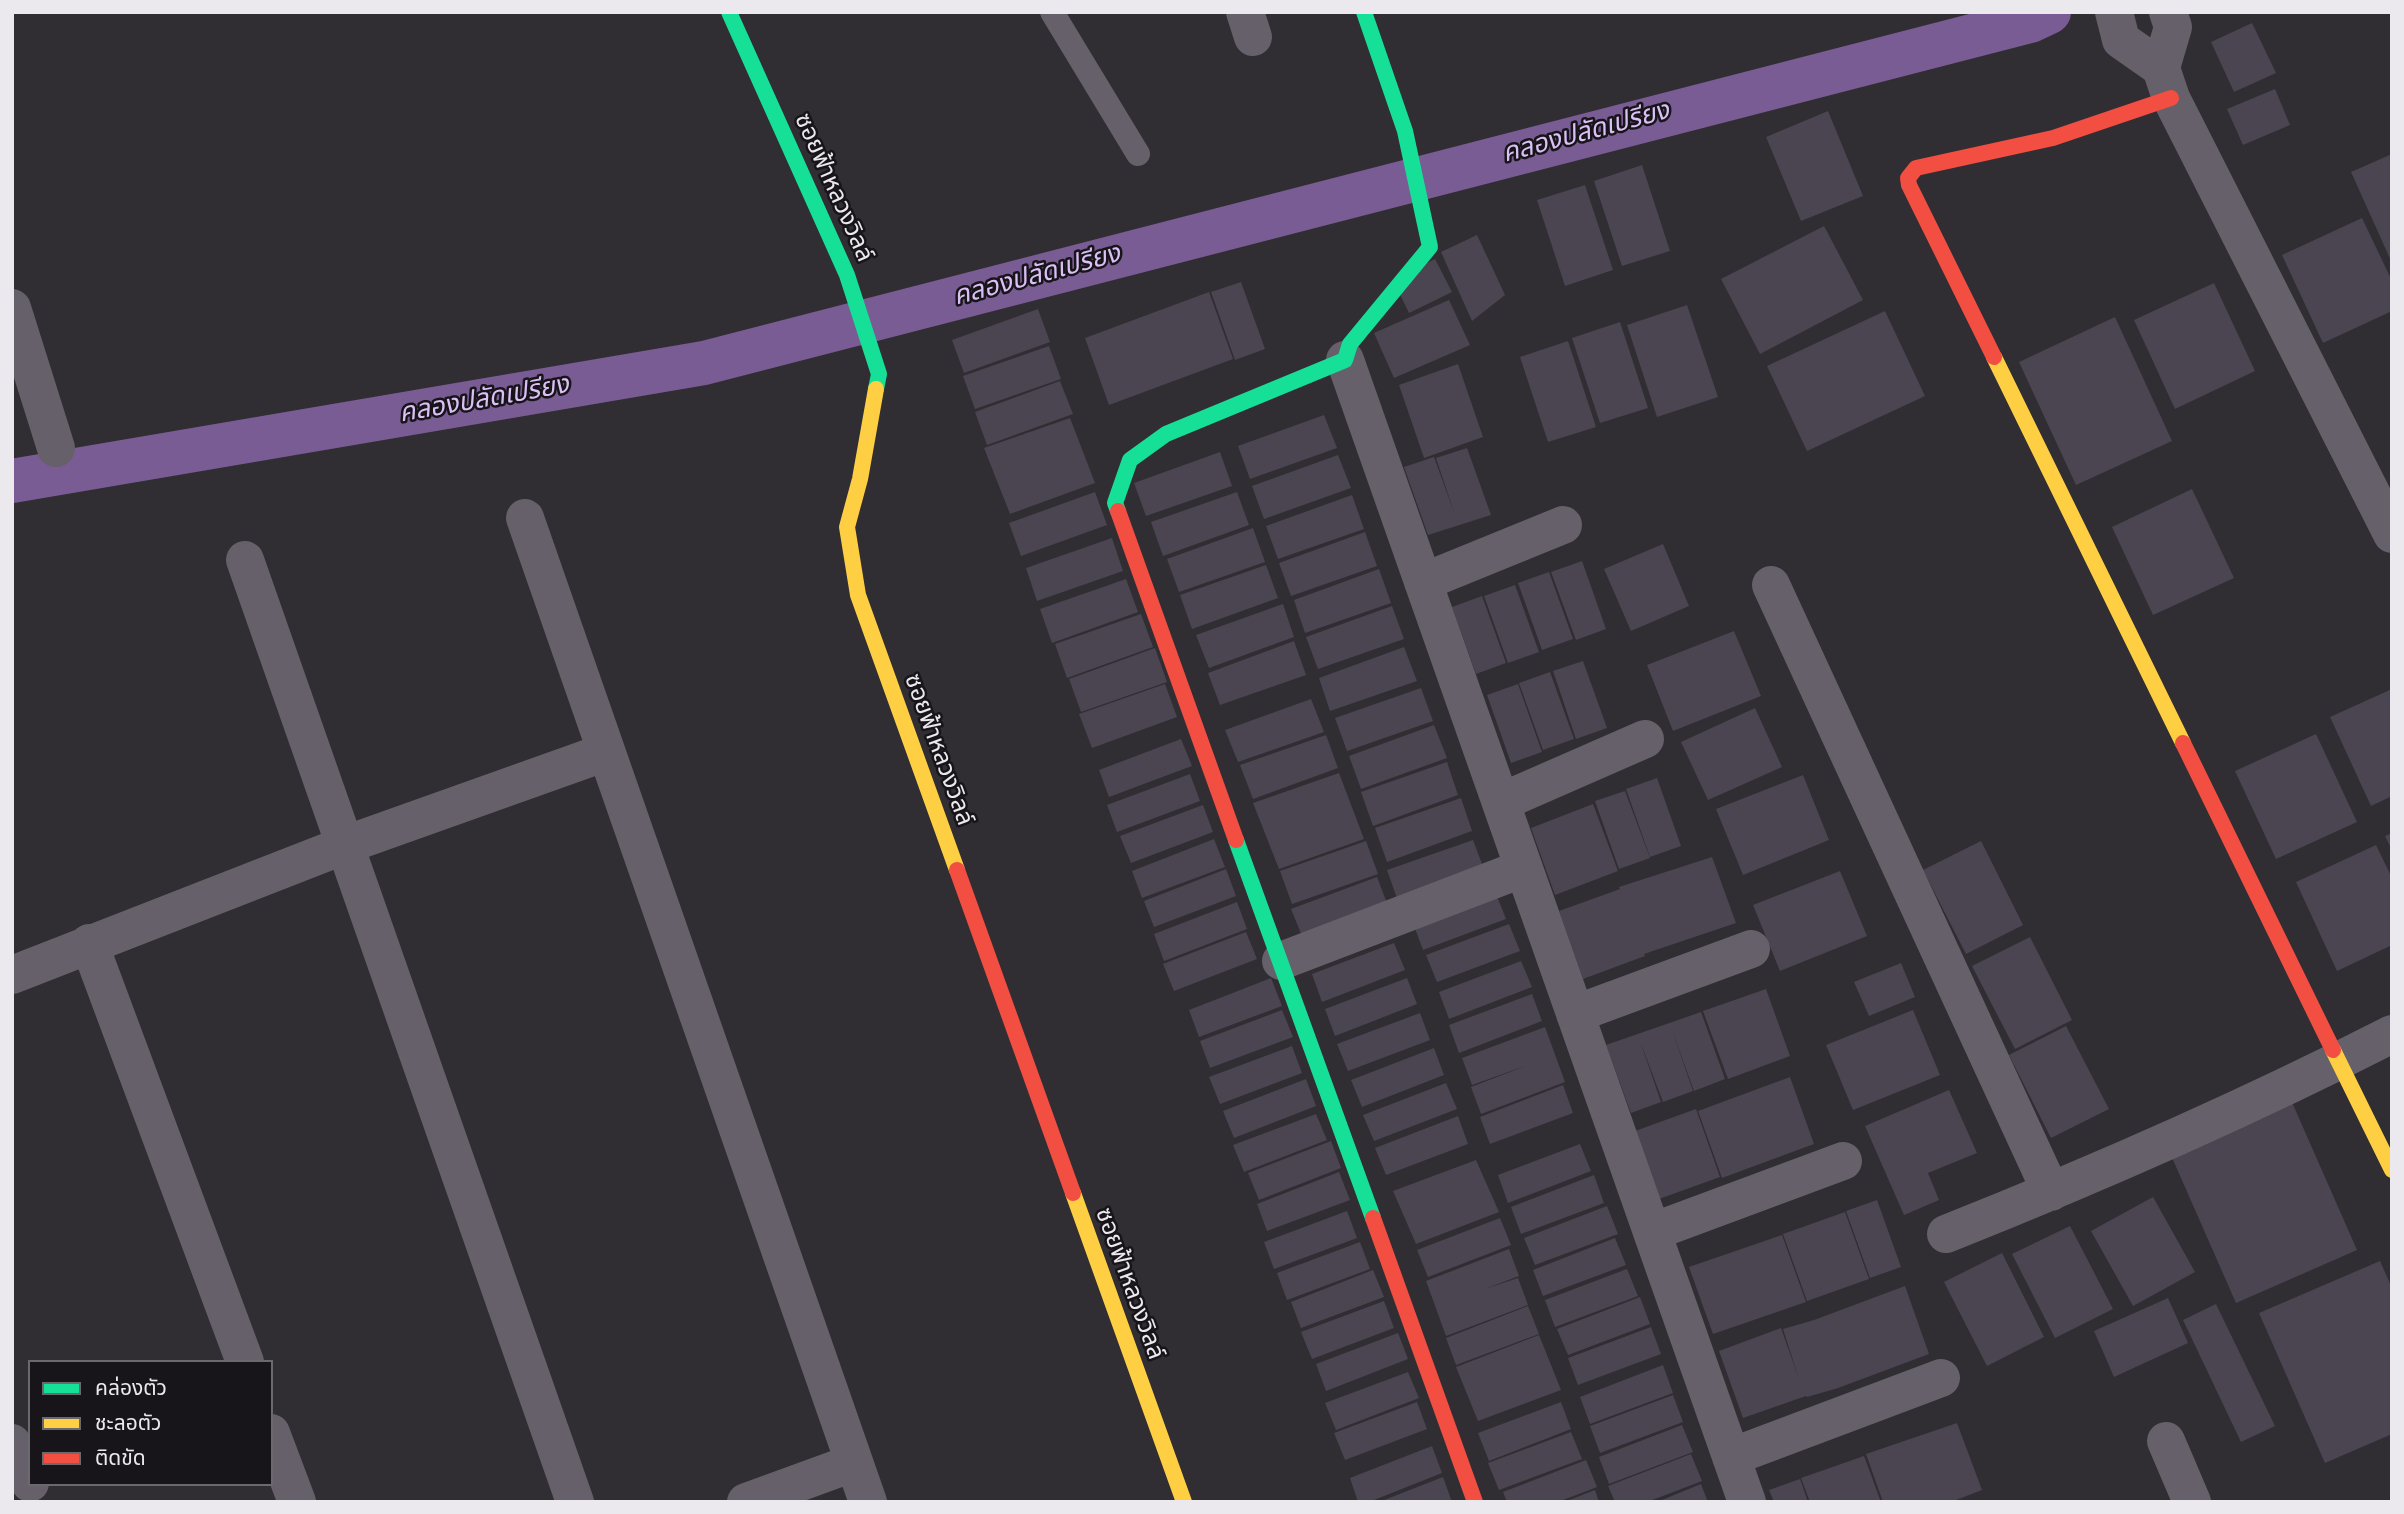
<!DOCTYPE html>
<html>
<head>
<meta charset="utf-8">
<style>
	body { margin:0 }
	#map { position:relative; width:2404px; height:1514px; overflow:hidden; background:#302d33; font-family:"Times New Roman","Noto Sans Thai",serif }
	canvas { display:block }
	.frame { position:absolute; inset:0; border:14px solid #ebe8ee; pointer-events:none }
	.legend { position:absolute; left:28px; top:1360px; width:245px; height:126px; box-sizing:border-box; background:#171519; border:2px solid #6c696e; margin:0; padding:9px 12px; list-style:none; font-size:21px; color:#ebe8ee }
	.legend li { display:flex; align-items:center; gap:14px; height:35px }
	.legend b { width:35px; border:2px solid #6c696e }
</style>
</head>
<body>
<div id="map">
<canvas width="2404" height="1514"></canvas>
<div class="frame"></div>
<ul class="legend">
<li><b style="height:9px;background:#16e098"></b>คล่องตัว</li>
<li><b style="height:9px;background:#ffcf43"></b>ชะลอตัว</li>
<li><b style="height:9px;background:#f24e42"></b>ติดขัด</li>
</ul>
</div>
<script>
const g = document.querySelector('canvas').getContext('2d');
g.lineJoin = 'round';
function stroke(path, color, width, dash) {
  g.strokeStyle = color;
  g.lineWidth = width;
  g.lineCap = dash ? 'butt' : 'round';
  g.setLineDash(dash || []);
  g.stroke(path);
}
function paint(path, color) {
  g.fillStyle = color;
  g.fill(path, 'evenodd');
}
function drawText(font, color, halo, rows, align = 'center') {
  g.font = font + ' "Times New Roman","Noto Sans Thai",serif';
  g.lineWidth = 5;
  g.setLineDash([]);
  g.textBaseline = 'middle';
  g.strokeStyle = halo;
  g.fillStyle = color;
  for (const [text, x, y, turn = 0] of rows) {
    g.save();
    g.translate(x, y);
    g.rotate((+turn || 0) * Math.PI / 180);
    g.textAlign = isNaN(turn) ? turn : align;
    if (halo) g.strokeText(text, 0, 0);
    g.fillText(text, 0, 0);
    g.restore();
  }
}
stroke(new Path2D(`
	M 12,481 L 704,363 L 2030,21 L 2049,12`), '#7a5c94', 44);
paint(new Path2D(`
	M 2252,23 L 2276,73 L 2234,92 L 2211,42 Z
	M 2275,89 L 2290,125 L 2243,145 L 2227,109 Z
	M 1828,111 L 1863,196 L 1801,221 L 1766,137 Z
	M 2392,154 L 2392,263 L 2351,172 Z
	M 1642,165 L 1670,251 L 1622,266 L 1594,181 Z
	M 1585,185 L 1613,270 L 1565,286 L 1537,200 Z
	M 2362,218 L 2392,281 L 2392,311 L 2323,343 L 2282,255 Z
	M 1824,226 L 1863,300 L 1760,354 L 1721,279 Z
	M 1477,235 L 1505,295 L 1472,321 L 1441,252 Z
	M 1435,259 L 1452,292 L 1409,313 L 1393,280 Z
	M 1241,282 L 1265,349 L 1235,360 L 1211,292 Z
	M 2214,283 L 2255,371 L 2175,409 L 2134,320 Z
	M 1209,292 L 1233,359 L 1109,405 L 1085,338 Z
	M 1449,300 L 1470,345 L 1394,378 L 1374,333 Z
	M 1687,305 L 1718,397 L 1657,417 L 1627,325 Z
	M 1038,309 L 1050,342 L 964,373 L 952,340 Z
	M 1885,311 L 1925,396 L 1807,451 L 1767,366 Z
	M 2115,317 L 2172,441 L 2076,485 L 2019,362 Z
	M 1620,322 L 1648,408 L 1600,423 L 1572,338 Z
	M 1568,341 L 1596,427 L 1548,442 L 1520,357 Z
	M 1049,346 L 1061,379 L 975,409 L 963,376 Z
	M 1458,364 L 1483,437 L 1424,458 L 1399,385 Z
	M 1060,381 L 1073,414 L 987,445 L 975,412 Z
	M 1324,415 L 1337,448 L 1250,479 L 1238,446 Z
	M 1070,418 L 1095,483 L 1010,514 L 984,448 Z
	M 1467,448 L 1491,515 L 1428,535 L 1404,467 L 1434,457 L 1455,515 L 1436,458 Z
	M 1220,452 L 1232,486 L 1146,516 L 1134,483 Z
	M 1338,455 L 1351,488 L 1264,519 L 1252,486 Z
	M 2192,489 L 2234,578 L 2153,615 L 2112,527 Z
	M 1095,492 L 1107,525 L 1021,556 L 1009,523 Z
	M 1237,492 L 1249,525 L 1163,556 L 1151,522 Z
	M 1352,495 L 1364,529 L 1278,559 L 1266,526 Z
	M 1253,528 L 1265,562 L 1179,592 L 1167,559 Z
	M 1365,532 L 1377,566 L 1291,596 L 1279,563 Z
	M 1112,538 L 1123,571 L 1037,601 L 1026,568 Z
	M 1663,544 L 1689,606 L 1631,631 L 1604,569 Z
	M 1582,561 L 1606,629 L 1576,640 L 1551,572 Z
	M 1266,565 L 1278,598 L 1192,629 L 1180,595 Z
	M 1379,569 L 1391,603 L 1305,633 L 1294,600 Z
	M 1549,572 L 1573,639 L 1542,650 L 1518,583 Z
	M 1126,579 L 1138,612 L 1052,643 L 1040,609 Z
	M 1515,585 L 1539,652 L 1508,663 L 1484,596 Z
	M 1482,596 L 1506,663 L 1476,674 L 1452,607 Z
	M 1283,604 L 1294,637 L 1209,668 L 1196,635 Z
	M 1392,606 L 1404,639 L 1318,669 L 1306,637 Z
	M 1141,614 L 1153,647 L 1067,678 L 1055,644 Z
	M 1734,631 L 1761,696 L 1673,731 L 1647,665 Z
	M 1294,641 L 1306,675 L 1220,705 L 1208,673 Z
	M 1404,647 L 1417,681 L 1330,711 L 1319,678 Z
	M 1155,648 L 1167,682 L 1081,712 L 1069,679 Z
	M 1583,661 L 1607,728 L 1576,739 L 1553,671 Z
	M 1550,672 L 1574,739 L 1543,750 L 1519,683 Z
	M 1165,684 L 1177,717 L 1092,748 L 1079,714 Z
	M 1518,684 L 1542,752 L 1511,763 L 1487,695 Z
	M 1421,688 L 1433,721 L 1347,751 L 1335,718 Z
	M 2392,689 L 2392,796 L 2371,806 L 2330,717 Z
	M 1311,699 L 1324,732 L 1238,762 L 1225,730 Z
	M 1755,708 L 1782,767 L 1708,800 L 1681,742 Z
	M 1434,725 L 1447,758 L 1361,789 L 1349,756 Z
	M 2316,734 L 2357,822 L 2276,859 L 2235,771 Z
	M 1326,735 L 1338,768 L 1253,799 L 1240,765 Z
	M 1181,739 L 1192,766 L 1109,797 L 1099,770 Z
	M 1447,762 L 1458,795 L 1373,826 L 1361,792 Z
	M 1339,773 L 1364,839 L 1279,869 L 1253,803 Z
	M 1190,774 L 1200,801 L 1117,832 L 1107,805 Z
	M 1803,775 L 1829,840 L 1743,875 L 1716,809 Z
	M 1657,778 L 1681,846 L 1650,857 L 1626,789 Z
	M 1625,791 L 1650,858 L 1619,869 L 1595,801 Z
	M 1461,798 L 1472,831 L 1387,862 L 1375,828 Z
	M 1593,804 L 1618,871 L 1555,895 L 1531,828 Z
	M 1203,805 L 1213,832 L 1131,863 L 1120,836 Z
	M 2392,833 L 2392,850 L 2385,836 Z
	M 1214,839 L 1225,867 L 1142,898 L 1132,871 Z
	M 1473,840 L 1485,872 L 1399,904 L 1387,870 Z
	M 1366,841 L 1378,874 L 1292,904 L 1280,871 Z
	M 1981,841 L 2023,925 L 1966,954 L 1923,870 Z
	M 2376,845 L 2392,878 L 2392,945 L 2337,971 L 2296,882 Z
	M 1712,857 L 1736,923 L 1644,954 L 1645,956 L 1583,979 L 1559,911 L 1620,889 L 1619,887 Z
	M 1226,869 L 1236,896 L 1154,927 L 1144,901 Z
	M 1840,871 L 1867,936 L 1780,971 L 1753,905 Z
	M 1377,877 L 1390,911 L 1304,941 L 1291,909 Z
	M 1495,891 L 1506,919 L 1423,950 L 1413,923 Z
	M 1237,902 L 1247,929 L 1164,961 L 1154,934 Z
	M 1509,924 L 1520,951 L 1437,982 L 1426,955 Z
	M 1246,932 L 1257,959 L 1174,991 L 1163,964 Z
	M 2030,937 L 2072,1020 L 2015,1049 L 1972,966 Z
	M 1394,943 L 1405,970 L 1322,1002 L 1312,974 Z
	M 1521,961 L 1532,987 L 1449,1019 L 1439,992 Z
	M 1901,963 L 1915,997 L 1869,1016 L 1854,982 Z
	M 1271,978 L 1282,1006 L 1199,1037 L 1189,1010 Z
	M 1407,978 L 1417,1004 L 1335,1036 L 1325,1009 Z
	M 1766,989 L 1790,1056 L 1728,1079 L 1703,1011 Z
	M 1532,994 L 1542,1021 L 1459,1053 L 1449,1025 Z
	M 1282,1010 L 1293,1037 L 1210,1068 L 1200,1041 Z
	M 1913,1010 L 1940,1075 L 1853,1110 L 1826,1045 Z
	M 1701,1012 L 1725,1079 L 1694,1091 L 1672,1030 L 1693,1091 L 1663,1102 L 1640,1041 L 1661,1102 L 1631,1113 L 1606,1045 Z
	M 1420,1013 L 1430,1040 L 1348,1071 L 1337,1044 Z
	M 2066,1026 L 2109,1109 L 2051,1138 L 2009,1055 Z
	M 1545,1027 L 1565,1082 L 1481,1114 L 1471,1087 L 1528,1065 L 1472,1085 L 1462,1058 Z
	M 1292,1046 L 1302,1073 L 1220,1104 L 1209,1077 Z
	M 1434,1048 L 1444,1075 L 1362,1107 L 1351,1080 Z
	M 1790,1077 L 1814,1144 L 1722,1178 L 1698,1111 Z
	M 1306,1079 L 1316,1106 L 1234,1138 L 1223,1111 Z
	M 1446,1083 L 1457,1109 L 1374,1141 L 1363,1115 Z
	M 1563,1085 L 1573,1113 L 1490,1144 L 1480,1117 Z
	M 1949,1090 L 1977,1153 L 1928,1173 L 1939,1200 L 1904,1215 L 1865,1126 Z
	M 2291,1100 L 2357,1250 L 2236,1303 L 2170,1153 Z
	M 1696,1109 L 1720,1177 L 1659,1199 L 1635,1131 Z
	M 1316,1114 L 1327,1140 L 1244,1172 L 1233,1145 Z
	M 1458,1116 L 1468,1144 L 1386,1175 L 1375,1148 Z
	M 1331,1141 L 1341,1168 L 1259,1200 L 1248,1173 Z
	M 1580,1144 L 1591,1171 L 1508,1203 L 1498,1175 Z
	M 1476,1160 L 1499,1212 L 1416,1244 L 1393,1191 Z
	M 1339,1172 L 1350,1200 L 1267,1231 L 1257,1204 Z
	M 1594,1175 L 1604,1203 L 1521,1234 L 1511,1207 Z
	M 2153,1197 L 2195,1272 L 2133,1306 L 2091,1231 Z
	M 1877,1200 L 1901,1267 L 1870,1278 L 1846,1211 Z
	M 1607,1206 L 1618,1234 L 1535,1265 L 1524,1238 Z
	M 1347,1211 L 1357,1238 L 1274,1269 L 1264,1242 Z
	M 1845,1212 L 1869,1279 L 1807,1301 L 1783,1234 Z
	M 1500,1218 L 1511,1245 L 1428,1277 L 1417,1250 Z
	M 2070,1226 L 2113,1309 L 2055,1338 L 2012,1254 Z
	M 1782,1235 L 1806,1302 L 1713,1334 L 1689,1267 Z
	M 1615,1238 L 1626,1265 L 1543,1296 L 1533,1270 Z
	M 1360,1242 L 1370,1269 L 1287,1300 L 1277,1273 Z
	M 1509,1249 L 1519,1276 L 1485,1289 L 1518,1278 L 1528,1305 L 1446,1336 L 1426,1281 Z
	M 2002,1253 L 2044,1337 L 1987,1366 L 1944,1282 Z
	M 2380,1261 L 2392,1288 L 2392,1434 L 2325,1463 L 2259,1313 Z
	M 1627,1269 L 1638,1296 L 1555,1327 L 1545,1300 Z
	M 1373,1270 L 1384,1297 L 1301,1328 L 1291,1302 Z
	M 1905,1286 L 1929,1354 L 1838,1388 L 1807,1397 L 1806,1396 L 1743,1418 L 1719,1351 L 1781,1328 L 1799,1379 L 1783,1329 L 1814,1320 Z
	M 1640,1297 L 1650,1324 L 1568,1355 L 1557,1329 Z
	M 2168,1298 L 2188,1343 L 2114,1377 L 2094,1331 Z
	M 1384,1301 L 1394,1328 L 1312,1359 L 1301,1332 Z
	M 2216,1304 L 2275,1426 L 2241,1442 L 2183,1320 Z
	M 1528,1306 L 1539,1334 L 1456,1365 L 1446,1338 Z
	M 1651,1327 L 1661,1354 L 1578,1385 L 1568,1358 Z
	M 1398,1333 L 1408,1359 L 1326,1391 L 1316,1364 Z
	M 1539,1335 L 1561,1390 L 1478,1421 L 1456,1367 Z
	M 1663,1365 L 1673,1393 L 1590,1424 L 1580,1397 Z
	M 1408,1372 L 1419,1398 L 1336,1430 L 1325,1403 Z
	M 1673,1395 L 1683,1422 L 1600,1453 L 1590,1426 Z
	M 1417,1402 L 1427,1429 L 1345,1460 L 1334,1433 Z
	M 1561,1402 L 1571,1429 L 1489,1461 L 1478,1433 Z
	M 1957,1423 L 1982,1490 L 1951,1502 L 1883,1502 L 1866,1454 Z
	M 1682,1425 L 1693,1452 L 1609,1484 L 1599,1457 Z
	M 1571,1432 L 1582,1459 L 1499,1490 L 1488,1463 Z
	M 1432,1446 L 1442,1473 L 1369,1502 L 1358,1502 L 1350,1478 Z
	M 1691,1454 L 1702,1481 L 1647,1502 L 1615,1502 L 1608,1486 Z
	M 1864,1456 L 1881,1502 L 1810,1502 L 1801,1478 Z
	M 1586,1460 L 1597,1487 L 1558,1502 L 1507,1502 L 1503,1492 Z
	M 1443,1477 L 1452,1502 L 1379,1502 Z
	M 1800,1479 L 1808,1502 L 1774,1502 L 1769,1490 Z
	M 1701,1484 L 1708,1502 L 1657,1502 Z
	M 1595,1490 L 1599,1502 L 1564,1502 Z`), '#4b4552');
stroke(new Path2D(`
	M 1052,12 L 1138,154`), '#656069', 24);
stroke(new Path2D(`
	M 1245,12 L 1253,37
	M 2114,12 L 2121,40 L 2161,68
	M 2168,12 L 2173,27 L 2161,68 L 2171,98 L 2392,534
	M 12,308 L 56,448
	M 1345,360 L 1747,1502
	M 525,518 L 868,1502
	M 245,560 L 575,1502
	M 1423,582 L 1563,525
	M 1771,585 L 2051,1192
	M 1501,802 L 1645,739
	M 89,943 L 245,1362
	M 1281,961 L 1524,868
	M 12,975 L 345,845 L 606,752
	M 1575,1014 L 1751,949
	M 1652,1232 L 1843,1161
	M 1946,1234 C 2097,1174 2247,1108 2392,1034
	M 271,1433 L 297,1502
	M 2166,1441 L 2192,1502
	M 12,1443 L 30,1483
	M 1731,1457 L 1941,1378
	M 746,1502 L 853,1463`), '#656069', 38);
stroke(new Path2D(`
	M 729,12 L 847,275 L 879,374 L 876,389
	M 1118,511 L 1115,503 L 1130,460 L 1166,434 L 1345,360 L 1350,344 L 1430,247 L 1405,131 L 1364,12
	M 1236,840 L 1373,1218`), '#16e098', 16);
stroke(new Path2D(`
	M 1994,357 L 2183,743
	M 876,389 L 860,479 L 847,527 L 858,595 L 957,870
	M 2333,1050 L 2392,1170
	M 1073,1193 L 1184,1502`), '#ffcf43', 16);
stroke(new Path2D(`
	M 1994,357 L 1909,185 L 1908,178 L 1916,168 L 2053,138 L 2171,98
	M 1118,511 L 1236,840
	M 2183,743 L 2333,1050
	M 957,870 L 1073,1193
	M 1373,1218 L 1475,1502`), '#f24e42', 16);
drawText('24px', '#ebe8ee', '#171519', [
	["ซอยฟ้าหลวงวิลล์",833,188,66],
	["ซอยฟ้าหลวงวิลล์",938,750,70],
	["ซอยฟ้าหลวงวิลล์",1129,1284,70]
]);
drawText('italic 26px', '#dbc0f5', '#171519', [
	["คลองปลัดเปรียง",1586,133,-15],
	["คลองปลัดเปรียง",1037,276,-15],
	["คลองปลัดเปรียง",484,400,-10]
]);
</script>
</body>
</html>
